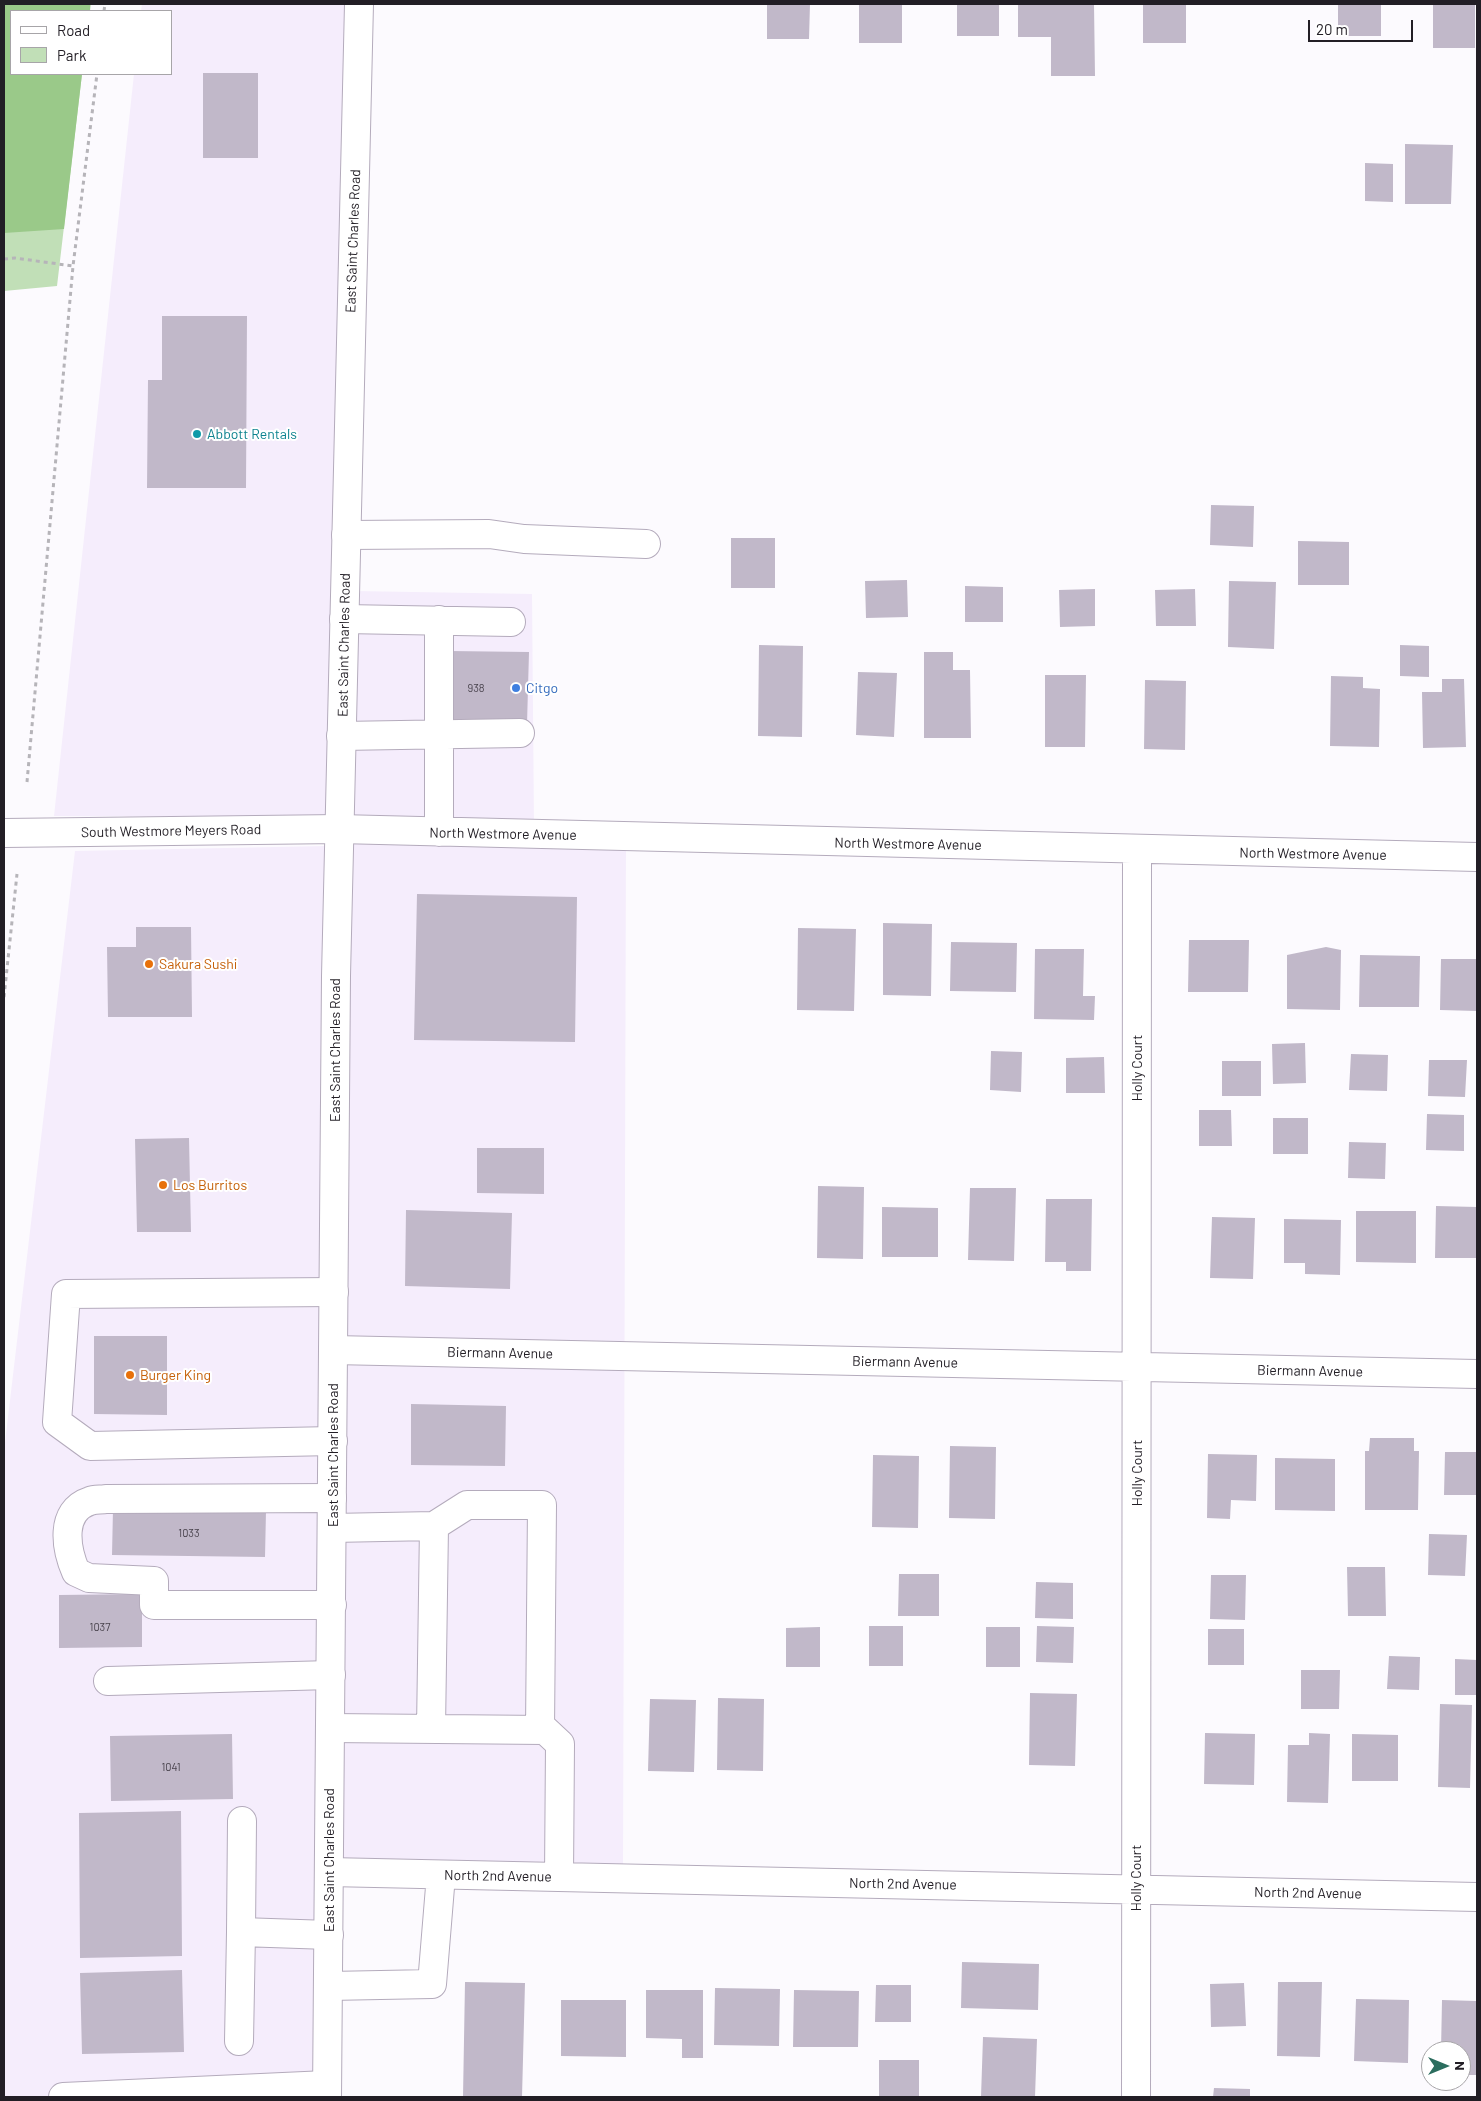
<!DOCTYPE html>
<html>
<head>
<meta charset="utf-8">
<style>
	body { margin:0 }
	#map { position:relative; width:1481px; height:2101px; overflow:hidden; background:#fcfafe; font-family:Barlow,sans-serif }
	canvas { display:block }
	.frame { position:absolute; inset:0; border:5px solid #221e25; pointer-events:none }
	.legend { position:absolute; left:10px; top:10px; width:162px; height:65px; box-sizing:border-box; background:#fff; border:1px solid #a7a5a8; margin:0; padding:6px 9px; list-style:none; font-size:15px; color:#221e25 }
	.legend li { display:flex; align-items:center; gap:10px; height:25px }
	.legend b { width:25px; border:1px solid #a7a5a8 }
	.north { position:absolute; left:1421px; top:2041px; width:50px; height:50px; box-sizing:border-box; background:#fff; border:1px solid #a7a5a8; border-radius:50%; rotate:90deg; font-size:14px; font-weight:700; line-height:20px; text-align:center; color:#221e25 }
	.north::after { content:''; display:block; margin:auto; width:18px; height:22px; background:#2b6d5e; clip-path:polygon(50% 0,100% 100%,50% 72%,0 100%) }
	.scale { position:absolute; left:1308px; top:20px; width:105px; height:22px; box-sizing:border-box; border:2px solid #221e25; border-top:0; padding-left:6px; font-size:15px; line-height:18px; white-space:nowrap; color:#221e25; -webkit-text-stroke:4px #fff; paint-order:stroke }
</style>
</head>
<body>
<div id="map">
<canvas width="1481" height="2101"></canvas>
<div class="frame"></div>
<ul class="legend">
<li><b style="height:6px;background:#fff"></b>Road</li>
<li><b style="height:14px;background:#c1dfb7"></b>Park</li>
</ul>
<div class="north">N</div>
<div class="scale">20 m</div>
</div>
<script>
const g = document.querySelector('canvas').getContext('2d');
g.lineJoin = 'round';
function paint(path, color) {
  g.fillStyle = color;
  g.fill(path, 'evenodd');
}
function stroke(path, color, width, dash) {
  g.strokeStyle = color;
  g.lineWidth = width;
  g.lineCap = dash ? 'butt' : 'round';
  g.setLineDash(dash || []);
  g.stroke(path);
}
function drawText(font, color, halo, rows, align = 'center') {
  g.font = font + ' Barlow,sans-serif';
  g.lineWidth = 4;
  g.setLineDash([]);
  g.textBaseline = 'middle';
  g.strokeStyle = halo;
  g.fillStyle = color;
  for (const [text, x, y, turn = 0] of rows) {
    g.save();
    g.translate(x, y);
    g.rotate((+turn || 0) * Math.PI / 180);
    g.textAlign = isNaN(turn) ? turn : align;
    if (halo) g.strokeText(text, 0, 0);
    g.fillText(text, 0, 0);
    g.restore();
  }
}
paint(new Path2D(`
	M 142,4 L 345,4 L 331,817 L 54,816 L 134,74 L 171,74 L 171,11 L 141,11 Z
	M 354,591 L 532,594 L 534,827 L 350,821 Z
	M 626,839 L 623,1866 L 339,1863 L 348,842 Z
	M 326,846 L 316,2097 L 4,2097 L 4,1451 L 75,851 Z`), '#f5edfc');
paint(new Path2D(`
	M 4,4 L 91,4 L 90,11 L 11,11 L 11,74 L 82,74 L 57,286 L 4,291 Z`), '#c1dfb7');
paint(new Path2D(`
	M 4,4 L 90,4 L 90,11 L 11,11 L 11,74 L 82,74 L 64,229 L 4,233 Z`), '#9ac989');
paint(new Path2D(`
	M 767,4 L 810,4 L 809,39 L 767,39 Z
	M 859,4 L 902,4 L 902,43 L 859,43 Z
	M 957,4 L 999,4 L 999,36 L 957,36 Z
	M 1018,4 L 1094,4 L 1095,76 L 1051,76 L 1051,37 L 1018,37 Z
	M 1143,4 L 1186,4 L 1186,43 L 1143,43 Z
	M 1338,4 L 1381,4 L 1381,36 L 1338,36 Z
	M 1433,4 L 1475,4 L 1475,48 L 1433,48 Z
	M 203,73 L 258,73 L 258,158 L 203,158 Z
	M 1405,144 L 1453,145 L 1451,204 L 1405,204 Z
	M 1365,163 L 1393,164 L 1393,202 L 1365,201 Z
	M 162,316 L 247,316 L 246,488 L 147,488 L 148,380 L 162,380 Z
	M 1211,505 L 1254,506 L 1253,547 L 1210,545 Z
	M 731,538 L 775,538 L 775,588 L 731,588 Z
	M 1298,541 L 1349,542 L 1349,585 L 1298,585 Z
	M 907,580 L 908,617 L 866,618 L 865,581 Z
	M 1229,581 L 1276,582 L 1274,649 L 1228,647 Z
	M 965,586 L 1003,587 L 1003,622 L 965,622 Z
	M 1095,589 L 1095,626 L 1060,627 L 1059,590 Z
	M 1195,589 L 1196,626 L 1156,626 L 1155,590 Z
	M 759,645 L 803,646 L 802,737 L 758,736 Z
	M 1400,645 L 1429,646 L 1429,677 L 1400,676 Z
	M 449,651 L 529,652 L 527,724 L 449,723 Z
	M 924,652 L 953,652 L 953,670 L 970,670 L 971,738 L 924,738 Z
	M 858,672 L 897,673 L 894,737 L 856,735 Z
	M 1045,675 L 1086,675 L 1085,747 L 1045,747 Z
	M 1331,676 L 1363,677 L 1363,688 L 1380,689 L 1379,747 L 1330,746 Z
	M 1442,679 L 1464,679 L 1466,747 L 1423,748 L 1422,692 L 1442,692 Z
	M 1145,680 L 1186,681 L 1185,750 L 1144,749 Z
	M 417,894 L 577,897 L 575,1042 L 414,1040 Z
	M 883,923 L 932,924 L 931,996 L 883,995 Z
	M 136,927 L 191,927 L 192,1017 L 108,1017 L 107,947 L 136,947 Z
	M 798,928 L 856,929 L 854,1011 L 797,1010 Z
	M 1189,940 L 1249,940 L 1248,992 L 1188,992 Z
	M 951,942 L 1017,943 L 1016,992 L 950,991 Z
	M 1326,947 L 1341,950 L 1340,1010 L 1287,1009 L 1287,955 Z
	M 1035,949 L 1084,949 L 1083,996 L 1095,996 L 1094,1020 L 1034,1019 Z
	M 1360,955 L 1420,956 L 1419,1007 L 1359,1007 Z
	M 1441,959 L 1477,959 L 1477,1011 L 1440,1010 Z
	M 1305,1043 L 1306,1083 L 1273,1084 L 1272,1044 Z
	M 991,1051 L 1022,1052 L 1021,1092 L 990,1090 Z
	M 1351,1054 L 1388,1055 L 1387,1091 L 1349,1090 Z
	M 1104,1057 L 1105,1093 L 1066,1093 L 1066,1058 Z
	M 1429,1060 L 1467,1060 L 1465,1097 L 1428,1096 Z
	M 1222,1061 L 1261,1061 L 1261,1096 L 1222,1096 Z
	M 1199,1110 L 1231,1110 L 1232,1146 L 1199,1146 Z
	M 1427,1114 L 1464,1115 L 1464,1151 L 1426,1150 Z
	M 1273,1118 L 1308,1118 L 1308,1154 L 1273,1154 Z
	M 189,1138 L 191,1232 L 137,1232 L 135,1139 Z
	M 1349,1142 L 1386,1143 L 1385,1179 L 1348,1178 Z
	M 477,1148 L 544,1148 L 544,1194 L 477,1193 Z
	M 818,1186 L 864,1187 L 863,1259 L 817,1258 Z
	M 970,1188 L 1016,1188 L 1014,1261 L 968,1260 Z
	M 1046,1199 L 1092,1199 L 1091,1271 L 1066,1271 L 1066,1262 L 1045,1262 Z
	M 1436,1206 L 1477,1207 L 1477,1258 L 1435,1258 Z
	M 882,1207 L 938,1208 L 938,1257 L 882,1257 Z
	M 406,1210 L 512,1213 L 510,1289 L 405,1286 Z
	M 1356,1211 L 1416,1211 L 1416,1263 L 1356,1262 Z
	M 1212,1217 L 1255,1218 L 1253,1279 L 1210,1278 Z
	M 1284,1219 L 1341,1220 L 1340,1275 L 1305,1274 L 1305,1263 L 1284,1263 Z
	M 94,1336 L 167,1336 L 167,1415 L 94,1414 Z
	M 411,1404 L 506,1406 L 505,1466 L 411,1465 Z
	M 1370,1438 L 1414,1438 L 1414,1451 L 1419,1451 L 1418,1510 L 1365,1510 L 1365,1451 L 1369,1451 Z
	M 950,1446 L 996,1447 L 995,1519 L 949,1518 Z
	M 1445,1452 L 1477,1452 L 1477,1495 L 1444,1495 Z
	M 1208,1454 L 1257,1455 L 1256,1501 L 1231,1500 L 1230,1519 L 1207,1518 Z
	M 873,1455 L 919,1456 L 918,1528 L 872,1527 Z
	M 1275,1458 L 1335,1459 L 1335,1511 L 1275,1510 Z
	M 113,1509 L 266,1511 L 265,1557 L 112,1555 Z
	M 1429,1534 L 1467,1535 L 1465,1576 L 1428,1575 Z
	M 1347,1567 L 1385,1567 L 1386,1616 L 1348,1616 Z
	M 899,1574 L 939,1574 L 939,1616 L 898,1616 Z
	M 1211,1575 L 1246,1575 L 1245,1620 L 1210,1619 Z
	M 1036,1582 L 1073,1583 L 1073,1619 L 1035,1618 Z
	M 142,1594 L 142,1647 L 59,1648 L 59,1595 Z
	M 869,1626 L 903,1626 L 903,1666 L 869,1666 Z
	M 1037,1626 L 1074,1627 L 1073,1663 L 1036,1662 Z
	M 820,1627 L 820,1667 L 786,1667 L 786,1628 Z
	M 986,1627 L 1020,1627 L 1020,1667 L 986,1667 Z
	M 1208,1629 L 1244,1629 L 1244,1665 L 1208,1665 Z
	M 1389,1656 L 1420,1657 L 1419,1690 L 1387,1689 Z
	M 1455,1659 L 1477,1660 L 1477,1695 L 1455,1695 Z
	M 1301,1670 L 1340,1670 L 1339,1709 L 1301,1709 Z
	M 1030,1693 L 1077,1694 L 1075,1766 L 1029,1765 Z
	M 718,1698 L 764,1699 L 763,1771 L 717,1770 Z
	M 650,1699 L 696,1700 L 694,1772 L 648,1771 Z
	M 1440,1704 L 1472,1705 L 1470,1788 L 1438,1787 Z
	M 1205,1733 L 1255,1734 L 1254,1785 L 1204,1784 Z
	M 1309,1733 L 1330,1734 L 1328,1803 L 1287,1802 L 1288,1745 L 1309,1745 Z
	M 232,1734 L 233,1799 L 111,1801 L 110,1736 Z
	M 1352,1734 L 1398,1735 L 1398,1781 L 1352,1781 Z
	M 181,1811 L 182,1956 L 80,1958 L 79,1813 Z
	M 962,1962 L 1039,1964 L 1038,2010 L 961,2008 Z
	M 182,1970 L 184,2052 L 82,2054 L 80,1973 Z
	M 465,1982 L 525,1983 L 522,2097 L 463,2097 Z
	M 1278,1982 L 1322,1982 L 1320,2057 L 1277,2056 Z
	M 1244,1983 L 1246,2026 L 1211,2027 L 1210,1984 Z
	M 876,1985 L 911,1985 L 911,2022 L 875,2022 Z
	M 715,1988 L 780,1989 L 779,2046 L 714,2045 Z
	M 646,1990 L 703,1990 L 703,2058 L 682,2058 L 682,2039 L 646,2038 Z
	M 794,1990 L 859,1991 L 858,2047 L 793,2047 Z
	M 1356,1999 L 1409,2000 L 1408,2063 L 1354,2061 Z
	M 561,2000 L 626,2000 L 626,2057 L 561,2056 Z
	M 1442,2000 L 1477,2001 L 1477,2075 L 1461,2075 L 1461,2051 L 1441,2051 Z
	M 983,2037 L 1037,2039 L 1035,2097 L 981,2097 Z
	M 879,2060 L 919,2060 L 919,2097 L 879,2097 Z
	M 1214,2088 L 1250,2089 L 1250,2097 L 1213,2097 Z`), '#c1b8c9');
const minor = new Path2D(`
	M 346,535 L 489,534 L 524,539 L 646,544
	M 344,619 L 511,622
	M 439,620 L 439,832
	M 341,736 L 520,733
	M 4,833 L 339,829 L 1477,857
	M 333,1350 L 1477,1374
	M 333,1441 L 90,1446 L 57,1422 L 66,1294 L 334,1292
	M 332,1528 L 434,1526 L 467,1505 L 542,1505 L 540,1730
	M 332,1605 L 154,1605 L 154,1581 L 89,1578 L 76,1572 C 66,1549 59,1511 90,1501 C 95,1499 101,1500 106,1499 L 332,1498
	M 108,1681 L 331,1675
	M 330,1728 L 545,1730 L 560,1744 L 559,1877
	M 431,1729 L 434,1526
	M 242,1821 L 241,1932 L 329,1935
	M 329,1872 L 1477,1897
	M 329,1986 L 432,1984 L 441,1875
	M 239,2041 L 241,1932
	M 63,2097 L 327,2085
	M 1136,2097 L 1137,850`);
const major = new Path2D(`
	M 327,2097 L 336,976 L 359,4`);
stroke(minor, '#b4abbc', 30);
stroke(major, '#b4abbc', 30);
stroke(new Path2D(`
	M 104,11 L 105,4
	M 4,259 L 15,258 L 73,266
	M 27,782 L 73,266 L 97,74
	M 4,997 L 17,874`), '#b6b4b9', 3, [4, 4]);
stroke(minor, '#fff', 28);
stroke(major, '#fff', 28);
for (const [x, y, r, color] of [
	[197,434,5,"#0f9aa8"],
	[516,688,5,"#3f7fe0"],
	[149,964,5,"#e8710a"],
	[163,1185,5,"#e8710a"],
	[130,1375,5,"#e8710a"]
]) {
  const dot = new Path2D();
  dot.arc(x, y, r, 0, 2 * Math.PI);
  g.fillStyle = color;
  g.fill(dot);
  stroke(dot, '#fff', 2);
}
drawText('11px', '#4a444e', null, [
	["938",476,688],
	["1033",189,1533],
	["1037",100,1627],
	["1041",171,1767]
]);
drawText('14px', '#221e25', '#fff', [
	["East Saint Charles Road",353,241,-88],
	["East Saint Charles Road",344,645,-89],
	["South Westmore Meyers Road",171,831,-1],
	["North Westmore Avenue",503,834,1],
	["North Westmore Avenue",908,844,1],
	["North Westmore Avenue",1313,854,1],
	["East Saint Charles Road",335,1050,-90],
	["Holly Court",1137,1068,-90],
	["Biermann Avenue",500,1353,1],
	["Biermann Avenue",905,1362,1],
	["Biermann Avenue",1310,1371,1],
	["East Saint Charles Road",333,1455,-90],
	["Holly Court",1137,1473,-90],
	["East Saint Charles Road",329,1860,-90],
	["North 2nd Avenue",498,1876,1],
	["Holly Court",1136,1878,-90],
	["North 2nd Avenue",903,1884,1],
	["North 2nd Avenue",1308,1893,1]
]);
drawText('14px', '#0d838f', '#fff', [
	["Abbott Rentals",207,434]
], 'left');
drawText('14px', '#366cbe', '#fff', [
	["Citgo",526,688]
], 'left');
drawText('14px', '#c56008', '#fff', [
	["Sakura Sushi",159,964],
	["Los Burritos",173,1185],
	["Burger King",140,1375]
], 'left');
</script>
</body>
</html>
